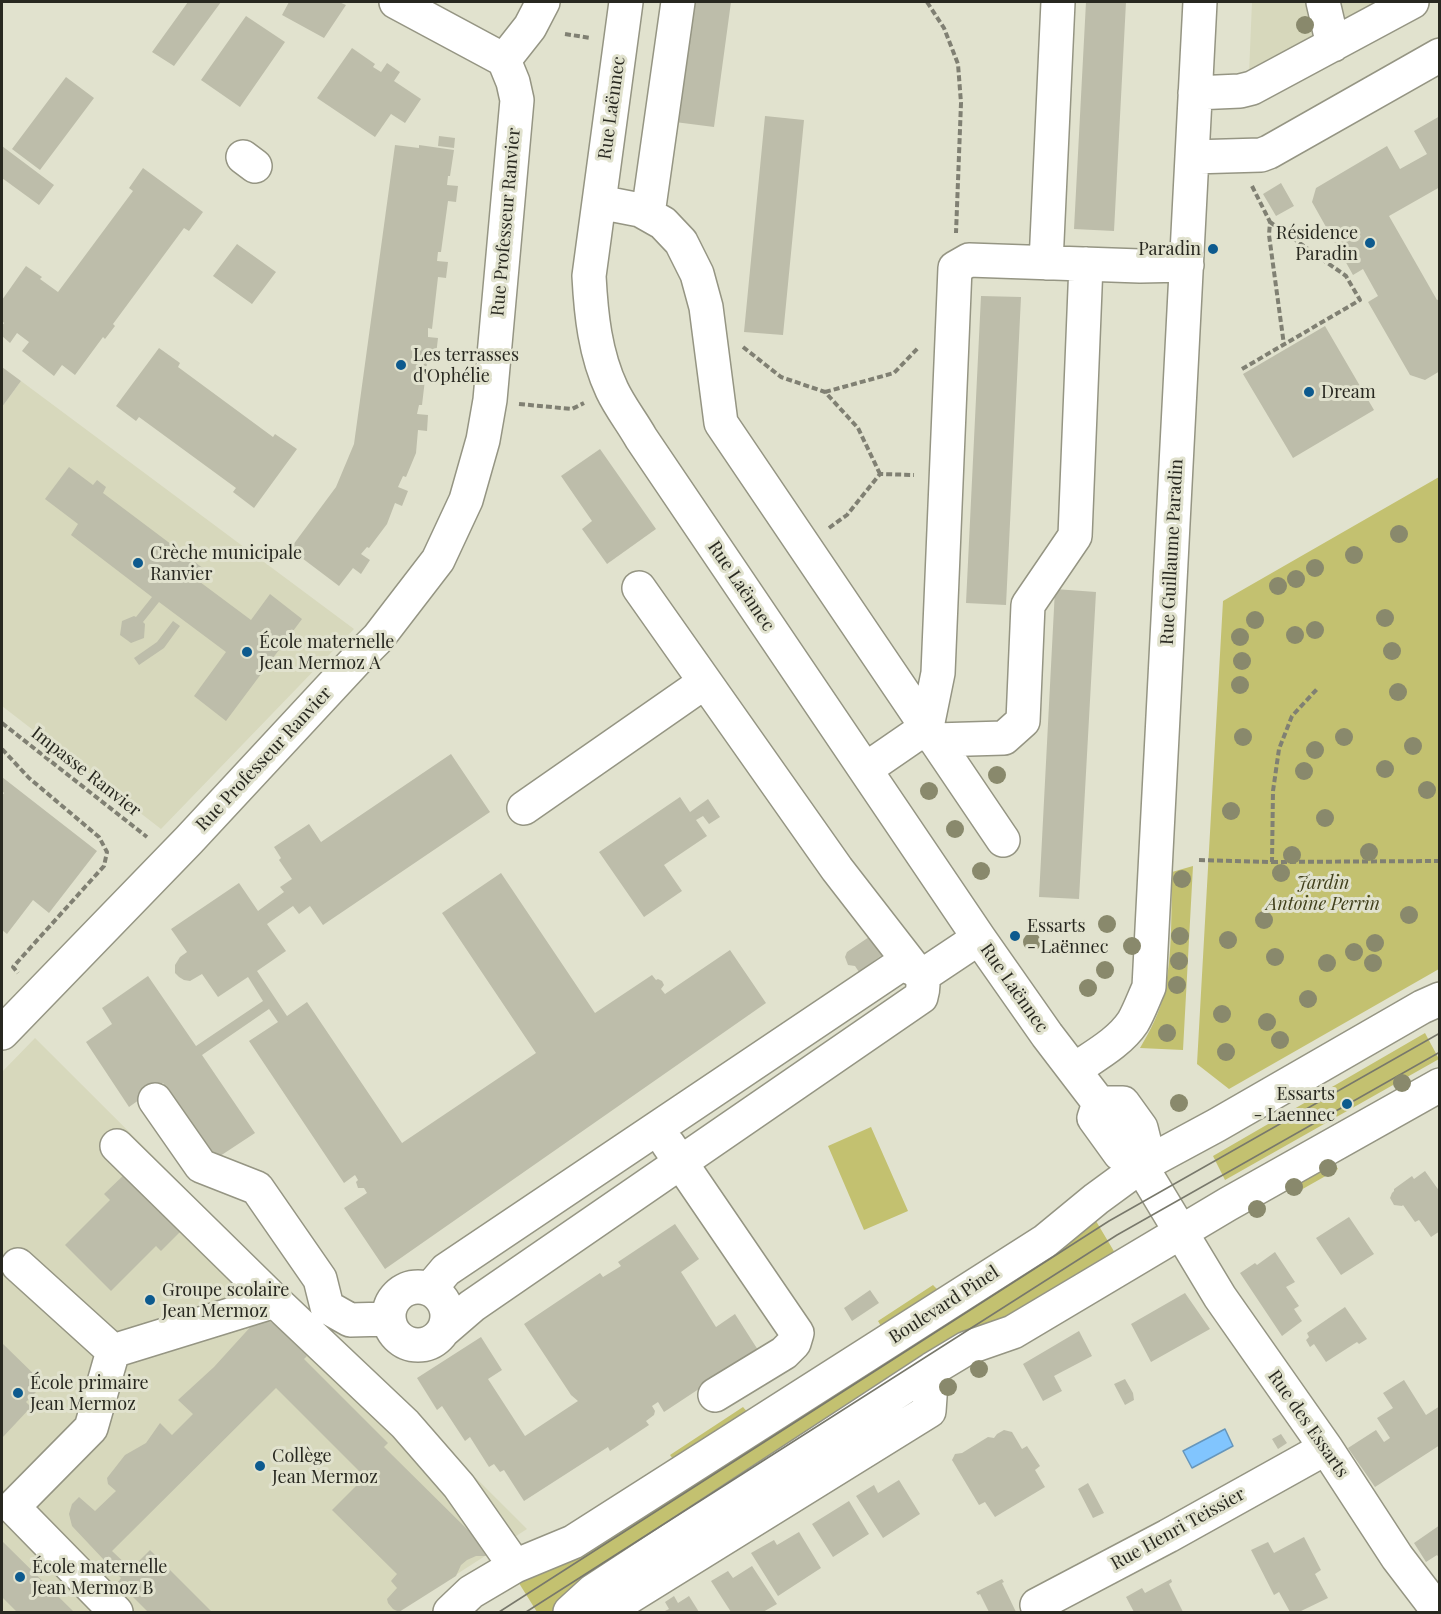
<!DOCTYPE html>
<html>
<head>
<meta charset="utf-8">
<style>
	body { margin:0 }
	#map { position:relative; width:1441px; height:1614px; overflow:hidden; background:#e1e2ce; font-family:"Playfair Display",serif }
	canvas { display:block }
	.frame { position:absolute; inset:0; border:3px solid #282820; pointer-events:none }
</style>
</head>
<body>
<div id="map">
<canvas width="1441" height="1614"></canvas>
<div class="frame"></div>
</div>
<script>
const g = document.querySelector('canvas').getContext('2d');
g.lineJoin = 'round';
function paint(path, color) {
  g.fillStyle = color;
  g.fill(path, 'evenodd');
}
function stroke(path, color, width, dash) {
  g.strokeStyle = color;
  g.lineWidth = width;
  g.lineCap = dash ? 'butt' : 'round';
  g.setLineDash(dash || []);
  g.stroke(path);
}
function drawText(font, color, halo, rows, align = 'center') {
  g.font = font + ' "Playfair Display",serif';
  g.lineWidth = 6;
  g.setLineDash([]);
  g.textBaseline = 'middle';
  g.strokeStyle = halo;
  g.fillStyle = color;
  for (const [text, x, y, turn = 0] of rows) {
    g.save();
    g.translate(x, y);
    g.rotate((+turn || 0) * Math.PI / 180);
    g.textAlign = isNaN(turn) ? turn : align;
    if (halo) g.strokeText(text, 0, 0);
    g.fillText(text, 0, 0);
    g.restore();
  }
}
paint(new Path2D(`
	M 1252,2 L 1429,2 L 1248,98 Z
	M 21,381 L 354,629 L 161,829 L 2,706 L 2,407 Z
	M 35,1038 L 527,1529 L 398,1612 L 2,1612 L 2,1072 Z`), '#d7d8bc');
paint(new Path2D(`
	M 1439,477 L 1439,969 L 1229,1089 L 1197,1064 L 1223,601 Z
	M 1193,866 L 1183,1050 L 1140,1048 C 1150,1031 1160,1012 1164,993 C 1173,956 1171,910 1172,872 Z
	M 1425,1033 L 1439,1059 L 1225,1180 L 1213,1156 Z
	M 871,1127 L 908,1211 L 864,1230 L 828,1146 Z
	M 1332,1159 L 1338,1169 L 1292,1195 L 1286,1184 Z
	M 1093,1216 L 1115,1253 L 1041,1298 L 969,1337 L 556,1612 L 537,1612 L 517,1580 Z
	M 933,1285 L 939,1291 L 882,1328 L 878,1321 Z
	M 743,1407 L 749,1414 L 675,1462 L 670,1455 Z`), '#c3c170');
const water = new Path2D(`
	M 1225,1429 L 1233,1446 L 1192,1468 L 1183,1451 Z`);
paint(water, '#81c5fe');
stroke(water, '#6696bb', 1.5);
paint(new Path2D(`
	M 188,2 L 221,2 L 174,66 L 152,52 Z
	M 289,2 L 339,2 L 346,5 L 324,38 L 282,15 Z
	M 691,2 L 731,2 L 714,127 L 675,122 Z
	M 1086,2 L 1126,2 L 1114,231 L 1074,229 Z
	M 246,16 L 285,42 L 240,107 L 201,80 Z
	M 352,48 L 375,64 L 373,67 L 381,72 L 387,63 L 400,72 L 394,81 L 421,99 L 405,123 L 391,114 L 375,137 L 317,98 Z
	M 66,77 L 94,98 L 40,170 L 12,149 Z
	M 765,116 L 804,120 L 783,335 L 744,332 Z
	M 1440,116 L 1440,187 L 1389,216 L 1437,300 L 1440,299 L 1440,371 L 1425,380 L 1410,375 L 1368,302 L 1378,296 L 1363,269 L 1353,275 L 1312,202 L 1316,188 L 1387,146 L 1400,169 L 1427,154 L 1414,131 Z
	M 439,136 L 455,138 L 454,148 L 438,146 Z
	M 395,145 L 419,148 L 419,145 L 454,150 L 450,176 L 448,176 L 447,185 L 458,186 L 456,202 L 448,201 L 441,252 L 438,252 L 437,261 L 448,262 L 446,278 L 438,277 L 432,329 L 428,328 L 428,337 L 438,338 L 436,355 L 428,354 L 422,405 L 419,405 L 417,414 L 428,415 L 427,431 L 418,430 L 416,453 L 406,477 L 403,476 L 398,487 L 408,491 L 402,506 L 395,503 L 387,524 L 369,548 L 367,547 L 361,554 L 370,560 L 361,574 L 353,568 L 339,586 L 290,549 L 336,487 L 354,444 Z
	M 2,146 L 54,185 L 39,205 L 2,178 Z
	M 143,168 L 203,212 L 189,231 L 184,228 L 113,324 L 115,326 L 105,339 L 103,337 L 75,375 L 62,365 L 54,376 L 22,351 L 29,342 L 17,333 L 10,343 L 2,336 L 2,326 L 4,323 L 2,321 L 2,300 L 26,266 L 42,277 L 40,279 L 58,292 L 133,191 L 129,188 Z
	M 1281,183 L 1294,206 L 1276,216 L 1263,194 Z
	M 237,244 L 276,272 L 252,304 L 213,276 Z
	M 981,296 L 1021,297 L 1006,605 L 966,603 Z
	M 1325,326 L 1374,410 L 1293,458 L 1243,374 Z
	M 159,348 L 180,363 L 178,367 L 273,437 L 275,434 L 297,449 L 254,508 L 233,492 L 236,488 L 139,417 L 136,421 L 116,406 Z
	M 2,367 L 21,381 L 2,407 Z
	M 600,449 L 656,529 L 607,564 L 582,529 L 592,521 L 561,476 Z
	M 69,467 L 93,485 L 97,480 L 106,487 L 103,493 L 208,572 L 200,582 L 251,620 L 270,594 L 302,619 L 226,721 L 194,696 L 226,652 L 159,602 L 143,622 L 145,624 L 144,638 L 131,643 L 120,635 L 122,621 L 134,616 L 136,617 L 152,597 L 71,535 L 78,524 L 45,499 Z
	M 1055,589 L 1096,592 L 1079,899 L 1039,897 Z
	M 173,621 L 180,626 L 164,648 L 139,665 L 134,658 L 157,642 Z
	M 451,754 L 490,812 L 323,925 L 310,906 L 299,914 L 293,906 L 267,924 L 286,951 L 257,971 L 287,1016 L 307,1002 L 402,1143 L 536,1053 L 442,913 L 501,873 L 595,1013 L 652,975 L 656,980 L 658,979 L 662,981 L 664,985 L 661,989 L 665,994 L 730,950 L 766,1003 L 385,1269 L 344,1208 L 367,1193 L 364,1188 L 358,1188 L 356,1182 L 358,1180 L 355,1175 L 344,1183 L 249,1041 L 278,1022 L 269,1009 L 202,1055 L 255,1133 L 214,1160 L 163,1083 L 129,1107 L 86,1042 L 112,1024 L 102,1008 L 148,976 L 196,1046 L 263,1001 L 248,977 L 218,997 L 202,974 L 190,981 L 184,980 L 179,977 L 175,973 L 175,965 L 180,957 L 187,952 L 171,929 L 239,883 L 258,911 L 284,892 L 280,887 L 292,879 L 279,860 L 281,858 L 274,847 L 309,824 L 321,842 Z
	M 2,777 L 97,851 L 49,913 L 33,900 L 7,934 L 2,930 L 2,796 L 4,793 L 2,791 Z
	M 680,797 L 690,812 L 708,799 L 720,817 L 709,824 L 703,816 L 696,820 L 707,836 L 664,865 L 682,891 L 644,917 L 599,852 Z
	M 869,937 L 882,955 L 859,972 L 855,966 L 848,965 L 845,957 L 847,952 Z
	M 1425,1171 L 1440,1192 L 1440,1231 L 1431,1237 L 1419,1220 L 1415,1222 L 1403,1205 L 1402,1206 L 1394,1205 L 1390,1198 L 1392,1193 L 1394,1191 L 1394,1189 L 1412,1176 L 1414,1179 Z
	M 127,1172 L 148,1193 L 144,1197 L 159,1212 L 163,1207 L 184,1228 L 161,1251 L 156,1246 L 111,1291 L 65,1245 L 110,1200 L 104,1194 Z
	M 1349,1217 L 1374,1254 L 1341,1275 L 1316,1238 Z
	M 675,1224 L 699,1259 L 681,1272 L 716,1327 L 735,1314 L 758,1350 L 664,1412 L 658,1402 L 652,1406 L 655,1411 L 654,1415 L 646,1421 L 649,1425 L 610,1451 L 608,1447 L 524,1501 L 504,1470 L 500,1472 L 494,1464 L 489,1467 L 470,1437 L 465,1441 L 442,1406 L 437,1410 L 417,1378 L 481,1337 L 502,1370 L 488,1379 L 525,1436 L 578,1401 L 571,1395 L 524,1324 L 600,1273 L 603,1277 L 621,1266 L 618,1262 Z
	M 1275,1252 L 1295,1282 L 1286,1287 L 1299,1306 L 1294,1309 L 1302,1321 L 1282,1336 L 1240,1273 L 1255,1263 L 1257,1265 Z
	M 870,1290 L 879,1303 L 852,1321 L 844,1308 Z
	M 1185,1293 L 1210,1329 L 1151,1362 L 1131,1324 Z
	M 1345,1307 L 1367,1339 L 1359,1344 L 1357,1342 L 1326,1362 L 1314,1344 L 1310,1347 L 1306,1340 L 1309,1337 L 1307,1333 Z
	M 267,1320 L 279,1327 L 307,1356 L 304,1359 L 388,1443 L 384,1447 L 472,1534 L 486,1556 L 476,1556 L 467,1560 L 461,1565 L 456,1576 L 399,1612 L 393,1609 L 388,1603 L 387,1599 L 397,1588 L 391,1581 L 397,1574 L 332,1510 L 365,1477 L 276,1388 L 112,1551 L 131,1569 L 150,1550 L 212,1612 L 148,1612 L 118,1582 L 121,1578 L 72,1526 L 69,1514 L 72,1504 L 79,1497 L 95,1511 L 116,1491 L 108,1484 L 107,1478 L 125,1455 L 146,1443 L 160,1423 L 172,1435 L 193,1414 L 178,1400 L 214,1367 L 254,1323 Z
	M 1079,1331 L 1092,1356 L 1054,1376 L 1062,1391 L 1043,1401 L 1023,1364 Z
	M 2,1343 L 44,1384 L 26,1402 L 31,1407 L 2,1438 Z
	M 1125,1379 L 1133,1393 L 1134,1400 L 1125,1405 L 1114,1384 Z
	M 1404,1380 L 1426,1415 L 1440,1406 L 1440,1445 L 1375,1487 L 1348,1448 L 1376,1430 L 1384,1442 L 1390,1438 L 1377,1418 L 1393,1408 L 1383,1393 Z
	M 1004,1430 L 1012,1432 L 1022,1449 L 1027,1446 L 1040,1466 L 1035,1470 L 1045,1487 L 995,1517 L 985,1502 L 979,1505 L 952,1460 L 955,1454 L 962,1453 L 988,1437 L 994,1438 L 997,1434 Z
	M 1281,1434 L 1287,1443 L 1278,1449 L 1272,1439 Z
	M 899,1480 L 920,1514 L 883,1538 L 856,1496 L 874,1485 L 878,1493 Z
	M 1088,1483 L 1104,1513 L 1093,1518 L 1078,1489 Z
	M 849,1501 L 869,1534 L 833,1557 L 812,1524 Z
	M 1440,1525 L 1440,1559 L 1437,1555 L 1426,1562 L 1414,1543 Z
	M 799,1532 L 821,1568 L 778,1596 L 751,1553 L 774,1540 L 777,1545 Z
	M 1304,1537 L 1321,1570 L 1315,1574 L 1328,1598 L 1299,1612 L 1290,1612 L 1279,1592 L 1274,1595 L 1251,1550 L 1268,1542 L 1274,1553 Z
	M 2,1541 L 74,1612 L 17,1612 L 2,1597 Z
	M 752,1566 L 777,1604 L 763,1612 L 731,1612 L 711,1581 L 728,1571 L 733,1578 Z
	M 1002,1579 L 1004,1582 L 1002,1583 L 1016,1612 L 989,1612 L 980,1594 L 978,1595 L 976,1592 Z
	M 1171,1579 L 1172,1582 L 1169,1584 L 1183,1612 L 1134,1612 L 1126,1597 L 1142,1588 L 1145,1593 Z
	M 674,1596 L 678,1603 L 689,1596 L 699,1612 L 663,1612 L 669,1609 L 665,1602 Z`), '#bdbdaa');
const minor = new Path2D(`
	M 396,2 L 504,60
	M 626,2 L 589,276 C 591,314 595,354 612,390 C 620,407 632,422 641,438 L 979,938 L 1047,1035 L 1099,1103
	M 1323,2 L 1333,45
	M 504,60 L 530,27 L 543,2
	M 1195,93 L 1240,91 L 1252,88 L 1412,2
	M 243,157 L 255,166
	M 1192,157 L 1261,155 L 1269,152 L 1440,55
	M 599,202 L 640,210 L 663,223 L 681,242 L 697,274 L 706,307 L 721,423 L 1003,840
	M 648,214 L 678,2
	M 1046,263 L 1058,2
	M 639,588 L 837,869 L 913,967
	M 935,740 L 1004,738 L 1023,721 L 1028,605 L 1075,536 L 1086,264
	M 866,769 L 927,727 L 938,673 L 955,268 L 969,260 L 1140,266 L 1187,265
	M 524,808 L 705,682
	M 922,976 L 979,938
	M 2,1033 L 189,840 L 360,656 L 378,638 L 438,560 L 466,500 L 483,440 L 490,400 L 517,100 L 513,82 L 504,60
	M 1074,1070 C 1094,1056 1119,1043 1133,1022 C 1139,1012 1144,998 1149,987 L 1200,2
	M 155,1100 L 201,1166 L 257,1188 L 320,1279 L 327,1307 L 350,1320 L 389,1319
	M 1099,1103 L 1094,1118 L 1120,1154 L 1141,1166 L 1220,1297 L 1326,1448 L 1397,1557 L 1439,1612
	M 1099,1103 L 1123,1103 L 1141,1128 L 1146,1148 L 1141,1166
	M 668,1144 L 797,1333 L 794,1343 L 784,1353 L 715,1395
	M 117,1146 L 275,1301 L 405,1424 L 459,1486 L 515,1566
	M 18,1265 L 113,1351
	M389 1316a29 29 0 1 1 58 0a29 29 0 1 1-58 0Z
	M 430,1289 L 446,1270 L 900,965 C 919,968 927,977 921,997 L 472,1306 L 443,1331
	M 116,1612 L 13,1507 L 91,1428 L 113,1351 L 275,1301
	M 450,1612 L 471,1592 L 515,1566 L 573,1542 L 1045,1241 L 1096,1199 L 1141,1166 L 1217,1125 L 1422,1007 L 1440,999
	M 570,1612 L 593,1591 L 932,1369 L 967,1348 L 1013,1332 L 1228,1204 L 1440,1085
	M 605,1612 L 929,1411 L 932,1369
	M 1041,1612 L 1037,1605 L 1168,1536 L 1326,1448`);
stroke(minor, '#959583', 36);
stroke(new Path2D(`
	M 927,2 L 944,28 L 958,64 L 961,103 L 956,233
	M 565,34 L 591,38
	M 1252,186 L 1270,222 L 1269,235 L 1284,345
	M 743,347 L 781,377 L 825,392 L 858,428 L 880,474
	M 1242,369 L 1360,300 L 1346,276 L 1270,222
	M 825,392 L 894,373 L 919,347
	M 519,404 L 572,409 L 584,403
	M 829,528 L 847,515 L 880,474 L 914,475
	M 2,723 L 147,837
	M 2,749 L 29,778 L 99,837 L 107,852 L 104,866 L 13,967 L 18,973
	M 1199,860 L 1272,862 L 1273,791 L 1279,749 L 1292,716 L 1318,688
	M 1272,862 L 1440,861`), '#808073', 4, [6, 3]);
stroke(minor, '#fff', 33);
stroke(new Path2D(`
	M 499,1612 L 1109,1221 L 1440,1033
	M 526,1612 L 1117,1235 L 1440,1052`), '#78786b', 1.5);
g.fillStyle = '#89896c';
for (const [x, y] of [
	[1305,25],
	[1399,534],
	[1354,555],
	[1315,568],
	[1296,579],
	[1278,586],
	[1385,618],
	[1255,620],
	[1315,630],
	[1295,635],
	[1240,637],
	[1392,651],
	[1242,661],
	[1240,685],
	[1398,692],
	[1243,737],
	[1344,737],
	[1413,746],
	[1315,750],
	[1385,769],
	[1304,771],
	[997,775],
	[1427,790],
	[929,791],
	[1231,811],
	[1325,818],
	[955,829],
	[1369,852],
	[1292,855],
	[981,871],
	[1281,873],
	[1182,879],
	[1409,915],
	[1264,920],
	[1107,924],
	[1180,936],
	[1228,940],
	[1032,942],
	[1375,943],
	[1132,946],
	[1354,952],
	[1275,957],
	[1179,961],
	[1327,963],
	[1373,963],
	[1105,970],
	[1177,985],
	[1088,988],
	[1308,999],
	[1222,1014],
	[1267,1022],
	[1167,1033],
	[1280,1040],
	[1226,1052],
	[1402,1083],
	[1179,1103],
	[1328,1168],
	[1294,1187],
	[1257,1209],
	[979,1369],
	[948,1387]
]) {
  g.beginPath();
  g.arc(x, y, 9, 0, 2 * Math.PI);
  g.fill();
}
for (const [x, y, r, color] of [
	[1370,243,6,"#0d5a8e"],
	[1213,249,6,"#0d5a8e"],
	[401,365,6,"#0d5a8e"],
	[1309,392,6,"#0d5a8e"],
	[138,563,6,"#0d5a8e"],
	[247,652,6,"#0d5a8e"],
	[1015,936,6,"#0d5a8e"],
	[1347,1104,6,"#0d5a8e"],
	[150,1300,6,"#0d5a8e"],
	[18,1393,6,"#0d5a8e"],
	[260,1466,6,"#0d5a8e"],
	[20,1577,6,"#0d5a8e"]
]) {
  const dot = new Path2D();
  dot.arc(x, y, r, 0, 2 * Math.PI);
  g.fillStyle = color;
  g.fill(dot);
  stroke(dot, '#e1e2ce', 2);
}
drawText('18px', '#282820', '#e1e2ce', [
	["Rue Laënnec",612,108,-82],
	["Rue Professeur Ranvier",506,222,-85],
	["Rue Guillaume Paradin",1172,552,-87],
	["Rue Laënnec",741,586,56],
	["Rue Professeur Ranvier",264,759,-47],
	["Impasse Ranvier",86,772,38],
	["Rue Laënnec",1014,988,55],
	["Boulevard Pinel",944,1305,-33],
	["Rue des Essarts",1308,1424,55],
	["Rue Henri Teissier",1178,1529,-29]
]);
drawText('18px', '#282820', '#e1e2ce', [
	["Résidence",1358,233,"right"],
	["Paradin",1358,254,"right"],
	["Paradin",1201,249,"right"],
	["Les terrasses",413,355],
	["d'Ophélie",413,376],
	["Dream",1321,392],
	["Crèche municipale",150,553],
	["Ranvier",150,574],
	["École maternelle",259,642],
	["Jean Mermoz A",259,663],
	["Essarts",1027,926],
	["- Laënnec",1027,947],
	["Essarts",1335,1094,"right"],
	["- Laennec",1335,1115,"right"],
	["Groupe scolaire",162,1290],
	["Jean Mermoz",162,1311],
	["École primaire",30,1383],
	["Jean Mermoz",30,1404],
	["Collège",272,1456],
	["Jean Mermoz",272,1477],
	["École maternelle",32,1567],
	["Jean Mermoz B",32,1588]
], 'left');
drawText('italic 18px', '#41401c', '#e1e2ce', [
	["Jardin",1323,883],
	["Antoine Perrin",1323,904]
]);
</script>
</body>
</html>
